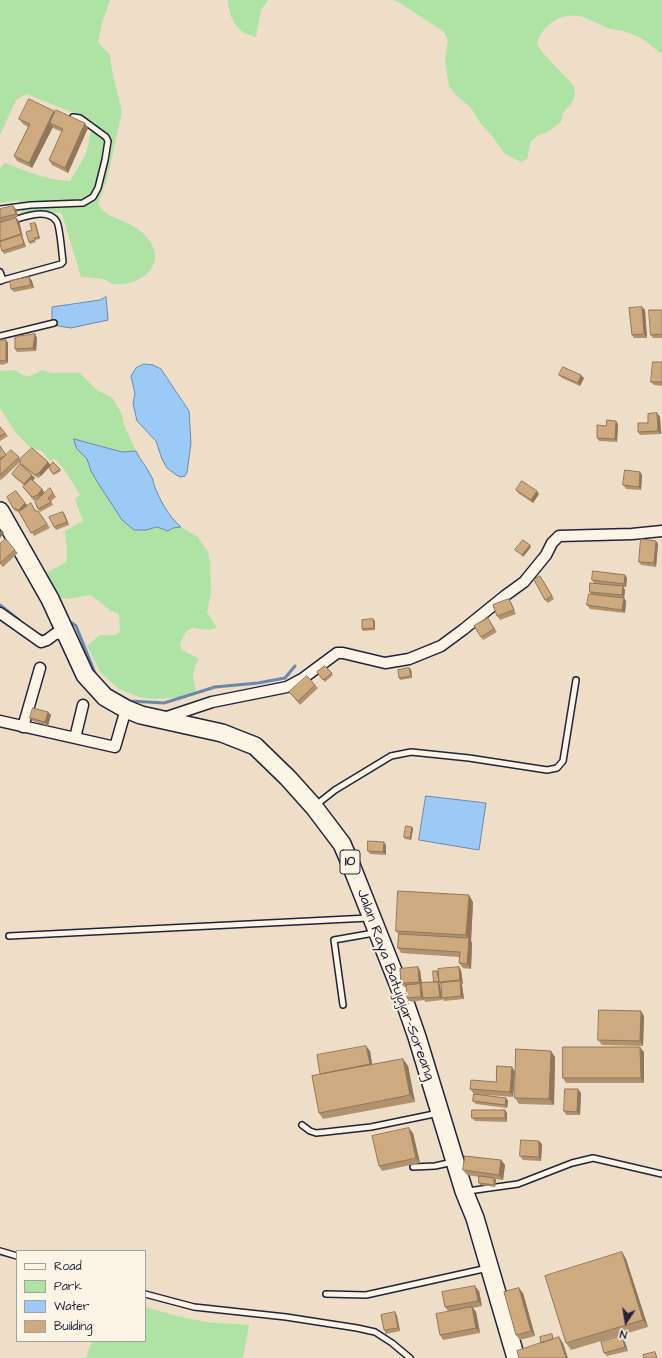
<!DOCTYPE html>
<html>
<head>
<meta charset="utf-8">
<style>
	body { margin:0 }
	#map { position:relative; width:662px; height:1358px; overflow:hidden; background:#eedec7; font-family:"Architects Daughter",sans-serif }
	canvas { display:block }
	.legend { position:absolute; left:16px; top:1250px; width:130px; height:92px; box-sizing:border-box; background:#fcf5e5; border:1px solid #a5a1a1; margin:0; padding:5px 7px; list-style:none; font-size:12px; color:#22223b }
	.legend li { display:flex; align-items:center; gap:8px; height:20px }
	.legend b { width:20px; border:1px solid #a5a1a1 }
	.north { position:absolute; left:606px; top:1302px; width:40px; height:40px; -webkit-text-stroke:3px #fcf5e5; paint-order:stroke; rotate:192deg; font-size:11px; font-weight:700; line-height:16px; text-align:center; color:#22223b }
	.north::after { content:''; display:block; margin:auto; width:14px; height:18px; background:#22223b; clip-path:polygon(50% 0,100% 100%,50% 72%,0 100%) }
</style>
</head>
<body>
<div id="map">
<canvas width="662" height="1358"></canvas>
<ul class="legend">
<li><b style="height:5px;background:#fcf5e5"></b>Road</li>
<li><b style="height:11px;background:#aee3a5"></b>Park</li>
<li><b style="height:11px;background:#9ccaf7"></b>Water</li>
<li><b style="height:11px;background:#ceaa81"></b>Building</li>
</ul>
<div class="north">N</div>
</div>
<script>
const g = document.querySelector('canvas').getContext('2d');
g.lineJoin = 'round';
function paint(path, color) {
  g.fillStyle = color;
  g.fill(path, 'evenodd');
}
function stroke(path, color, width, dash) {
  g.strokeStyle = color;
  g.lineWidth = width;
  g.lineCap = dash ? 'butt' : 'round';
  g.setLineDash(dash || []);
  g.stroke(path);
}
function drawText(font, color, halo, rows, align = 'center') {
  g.font = font + ' "Architects Daughter",sans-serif';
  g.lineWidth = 4;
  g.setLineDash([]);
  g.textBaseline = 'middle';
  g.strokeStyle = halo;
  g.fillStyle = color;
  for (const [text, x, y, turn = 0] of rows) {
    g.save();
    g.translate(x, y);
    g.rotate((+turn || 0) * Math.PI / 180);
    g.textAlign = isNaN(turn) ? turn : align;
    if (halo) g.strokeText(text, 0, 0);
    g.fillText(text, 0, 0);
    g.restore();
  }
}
paint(new Path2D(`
	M 0,0 L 110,0 L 102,23 L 98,42 L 110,55 L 111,65 L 122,112 L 107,179 L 98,204 C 108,220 126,219 139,230 C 151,239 161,255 151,269 C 144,280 126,286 113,284 C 109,283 106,279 102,279 C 95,278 88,277 81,277 L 62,214 L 61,213 L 36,212 L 23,216 L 19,200 L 0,203 L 0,168 L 5,163 C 26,171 47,180 70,181 L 86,154 L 93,122 L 74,113 L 26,94 L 16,100 L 0,135 Z
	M 228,0 L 268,0 L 261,10 L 256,37 C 252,35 247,35 243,32 C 233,25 228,12 228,0 Z
	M 394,0 L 662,0 L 662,54 C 652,47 641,36 629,33 C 622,30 615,30 608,28 C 600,25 591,20 583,17 C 563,11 543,24 537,43 L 542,52 L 574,86 L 575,96 L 571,104 L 563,113 L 561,122 L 547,132 L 539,135 L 531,141 L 527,159 L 521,162 L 504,153 L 493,137 L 480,123 L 475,114 L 470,107 L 455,94 L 449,86 L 445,60 L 448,41 L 444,32 L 403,5 Z
	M 15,370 C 27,379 30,377 42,370 L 52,373 L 80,373 L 97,390 L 113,398 L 122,415 L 124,425 L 136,451 L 122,452 L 83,441 L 77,449 L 87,459 L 91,471 L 98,483 L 146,530 L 157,527 L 168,531 L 173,528 L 181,527 L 197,536 L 208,552 L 210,562 L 211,593 L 207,612 L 217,628 C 196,635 190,616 180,645 L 182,650 L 199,659 C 191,671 193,678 196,691 L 182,697 L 155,699 L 139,697 L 119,689 L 101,673 L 87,646 L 100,635 L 115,635 L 120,632 L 119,614 L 111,611 L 91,595 L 68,599 L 58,597 L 46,573 L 66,562 L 67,552 L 65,531 L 83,521 L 75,499 L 80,495 L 64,469 L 55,459 L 50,461 L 42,451 L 31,448 L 16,433 L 0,408 L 0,371 Z
	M 145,1307 L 181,1317 L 207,1322 L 249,1325 L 243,1358 L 86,1358 L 92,1341 L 145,1341 Z`), '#aee3a5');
const water = new Path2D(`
	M 106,297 L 108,320 L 71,328 L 58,326 L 52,320 L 52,307 L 100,300 Z
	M 144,364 L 153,365 L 161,369 L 189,411 L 191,443 L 187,472 L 185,476 L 180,477 L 175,474 L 167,468 L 162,459 L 156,441 L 137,421 L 133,403 L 135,394 L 131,376 L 136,368 Z
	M 74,439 L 122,452 L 136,451 C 140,460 147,467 151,476 C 153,478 153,482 154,485 C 160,500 168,516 181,527 L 173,528 L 168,531 L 157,527 L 146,530 L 134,530 L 122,520 L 98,483 L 91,471 L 87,459 L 77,449 Z
	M 426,796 L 486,803 L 479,850 L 419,840 Z`);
paint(water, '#9ccaf7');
stroke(water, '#6b87ac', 1);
stroke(new Path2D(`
	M 0,605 L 19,620
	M 69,624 L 72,623 L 76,626 L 97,678
	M 36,634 L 44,636 L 47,634
	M 107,688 L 130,701 L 164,703 L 215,687 L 258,683 L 285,678 L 295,666`), '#6b87ac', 3);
const service = new Path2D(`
	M 0,209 L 31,205 L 83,203 L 93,197 L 98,188 L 105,160 L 108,141 L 106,137 L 80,118 L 73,117
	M 0,225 C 15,220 47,205 57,222 C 60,228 62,254 63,262 L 61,264 L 3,280
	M 0,272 L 3,280 L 1,281
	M 0,336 L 54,323
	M 316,805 L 335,790 L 391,756 L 411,752 L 469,758 L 547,770 L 557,768 L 563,761 L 576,680
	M 9,936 L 369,918
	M 343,1005 L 334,940 L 374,933
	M 302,1125 L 310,1131 L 316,1133 L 326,1132 L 371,1127 L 439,1113
	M 413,1167 L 435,1166 L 453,1162
	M 468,1191 L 518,1184 L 572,1163 L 593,1158 L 662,1174
	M 0,1251 L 17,1256
	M 145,1294 L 194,1307 L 286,1317 L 357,1328 L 375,1332 L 392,1343 L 410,1358
	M 326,1294 L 366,1295 L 488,1268`);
const minor = new Path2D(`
	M 0,613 L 41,642 L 47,640 L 55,634 L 66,633
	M 164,718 L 212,702 L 287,687 L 302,679 L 337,653 L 343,653 L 385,663 L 409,659 L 441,646 L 464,629 L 506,595 L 524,582 L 546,555 L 552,543 L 559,536 L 632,534 L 662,531
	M 0,721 L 115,747 L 126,709
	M 23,727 L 40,668
	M 75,738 L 83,705`);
const trunk = new Path2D(`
	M 0,511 L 50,599 L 85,675 L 105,697 L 126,709 L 141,715 L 222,733 L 255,746 L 288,778 L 314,807 L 342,844 L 351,865 L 401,991 L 417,1037 L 464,1191 L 475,1218 L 516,1358`);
stroke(service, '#22223b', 8);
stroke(minor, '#22223b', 13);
stroke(trunk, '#22223b', 20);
stroke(service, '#fcf5e5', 5);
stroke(minor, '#fcf5e5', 10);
stroke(trunk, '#fcf5e5', 17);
paint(new Path2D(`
	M 55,112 L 88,128 L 68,173 L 52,165 L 49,160 L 62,132 L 53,128 L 53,127 L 32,168 L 17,161 L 14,156 L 28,127 L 23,124 L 19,119 Z
	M 0,209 L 16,209 L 18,217 L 0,222 Z
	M 16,218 L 19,221 L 23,238 L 26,247 L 4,254 L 2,251 L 0,241 L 0,223 Z
	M 36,224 L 40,239 L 35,240 L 36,242 L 30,244 L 29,242 L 32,230 Z
	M 29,277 L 32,281 L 34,288 L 14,292 L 11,289 Z
	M 642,307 L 645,310 L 647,338 L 634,338 L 632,335 Z
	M 662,310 L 662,338 L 653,338 L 651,335 Z
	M 35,334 L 37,338 L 36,351 L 17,352 L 15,349 Z
	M 0,340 L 6,340 L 8,343 L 8,363 L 2,365 L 0,364 Z
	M 662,362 L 662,386 L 654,385 L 651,382 Z
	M 559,375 L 584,378 L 580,386 L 562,378 Z
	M 657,413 L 660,417 L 661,434 L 640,435 L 638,432 Z
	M 618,424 L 617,442 L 599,441 L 597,438 L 606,426 Z
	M 0,427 L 8,436 L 0,441 Z
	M 0,446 L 6,455 L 19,457 L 20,459 L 51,465 L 41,476 L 38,478 L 22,466 L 20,462 L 1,480 L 0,479 Z
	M 60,469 L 61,471 L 54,475 L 53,474 Z
	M 640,472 L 642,475 L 641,490 L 626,489 L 623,485 Z
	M 12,474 L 32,475 L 35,478 L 33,480 L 42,489 L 44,492 L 42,495 L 52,491 L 56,497 L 51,501 L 53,505 L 40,512 L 38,509 L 38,499 L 34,501 L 23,487 L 25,486 L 14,477 Z
	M 516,490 L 539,494 L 533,503 L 518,493 Z
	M 27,506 L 33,506 L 36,511 L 38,511 L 50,528 L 34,536 L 19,512 L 15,511 L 13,508 Z
	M 63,512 L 65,515 L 69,525 L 56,530 L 54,527 Z
	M 656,541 L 658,544 L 656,567 L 641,565 L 639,562 Z
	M 0,544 L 15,550 L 18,553 L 3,567 L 0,564 Z
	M 625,575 L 627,578 L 626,587 L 623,587 L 625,590 L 624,599 L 626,601 L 625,613 L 590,609 L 587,605 L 591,594 L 590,592 L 594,583 L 592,580 Z
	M 543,580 L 554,599 L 548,603 L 545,600 Z
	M 511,602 L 516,614 L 500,620 L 497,616 Z
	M 373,619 L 375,621 L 375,630 L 363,631 L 362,629 Z
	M 490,621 L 497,632 L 483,640 L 481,637 Z
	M 325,666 L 333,675 L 325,682 L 317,672 Z
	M 411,669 L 412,678 L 400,680 L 399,678 Z
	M 315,685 L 318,688 L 300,705 L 289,692 Z
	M 48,712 L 51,715 L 48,726 L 33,721 L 30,718 Z
	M 412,827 L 413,829 L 411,840 L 405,839 L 404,837 Z
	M 386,845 L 386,855 L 370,854 L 368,851 Z
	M 473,902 L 471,941 L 472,943 L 471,969 L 463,968 L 459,963 L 460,957 L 401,953 L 398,948 L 399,935 L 396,931 Z
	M 459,967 L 461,970 L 463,984 L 461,984 L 462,985 L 464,999 L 444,1001 L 442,998 L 441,985 L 439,983 L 440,985 L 442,1000 L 425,1002 L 424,999 L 424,1000 L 409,1002 L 407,998 L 406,987 L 404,987 L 401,983 L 420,970 L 422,983 L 434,982 L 437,971 Z
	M 644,1016 L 643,1046 L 602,1045 L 598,1040 Z
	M 370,1051 L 372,1065 L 403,1059 L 408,1066 L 415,1102 L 323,1119 L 319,1113 L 321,1075 L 320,1074 Z
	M 644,1052 L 644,1083 L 566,1083 L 563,1078 Z
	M 555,1057 L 554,1105 L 519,1104 L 515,1098 Z
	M 512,1067 L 515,1072 L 513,1097 L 475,1094 L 506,1098 L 508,1101 L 507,1108 L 476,1104 L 473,1101 L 474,1094 L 470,1089 L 496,1082 Z
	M 581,1093 L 580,1115 L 566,1115 L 564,1111 Z
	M 505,1110 L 507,1113 L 507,1122 L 475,1121 L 472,1118 Z
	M 413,1133 L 420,1163 L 382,1171 L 379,1166 Z
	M 542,1144 L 541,1161 L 523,1160 L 520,1156 Z
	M 501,1160 L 505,1165 L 503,1180 L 495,1179 L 496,1180 L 495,1187 L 480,1185 L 479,1183 L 479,1177 L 467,1175 L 463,1170 Z
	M 622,1252 L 626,1259 L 648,1327 L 571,1350 L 566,1343 Z
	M 479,1291 L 482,1306 L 473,1308 L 476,1312 L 480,1333 L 443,1340 L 440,1335 L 448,1311 L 445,1307 Z
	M 523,1293 L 535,1336 L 520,1340 L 516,1335 Z
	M 395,1312 L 397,1316 L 400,1331 L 386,1334 L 384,1330 Z
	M 622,1336 L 624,1339 L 628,1351 L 607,1356 L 604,1353 Z`), '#b1926f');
paint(new Path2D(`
	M 54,111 L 58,116 L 50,123 L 53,127 L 32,168 L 29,163 Z
	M 85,123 L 88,128 L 68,173 L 65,168 Z
	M 13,206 L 16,209 L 18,217 L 16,214 Z
	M 16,218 L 19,221 L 23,238 L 21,234 Z
	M 35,223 L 36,224 L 40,239 L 39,237 Z
	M 21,235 L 23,239 L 26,247 L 24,244 Z
	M 29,277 L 32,281 L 34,288 L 31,285 Z
	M 642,307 L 645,310 L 647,338 L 644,334 Z
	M 35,334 L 37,338 L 36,351 L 33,348 Z
	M 6,340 L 8,343 L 8,363 L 6,360 Z
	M 581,375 L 584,378 L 580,386 L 578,383 Z
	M 657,413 L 660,417 L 661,434 L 658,431 Z
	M 616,421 L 618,424 L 617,442 L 615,439 Z
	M 48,462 L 51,465 L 41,476 L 39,473 Z
	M 640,472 L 642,475 L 641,490 L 639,487 Z
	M 32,475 L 35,478 L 27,487 L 24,484 Z
	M 42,489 L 44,492 L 41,498 L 38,495 Z
	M 537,491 L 539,494 L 533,503 L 531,500 Z
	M 25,503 L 28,506 L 22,513 L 19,510 Z
	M 63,512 L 65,515 L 69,525 L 67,522 Z
	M 2,530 L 4,533 L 0,538 L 0,532 Z
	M 656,541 L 658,544 L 656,567 L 654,563 Z
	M 530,545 L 531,547 L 523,557 L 522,555 Z
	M 625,575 L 627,578 L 626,587 L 624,584 Z
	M 623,586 L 625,590 L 624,599 L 622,595 Z
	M 624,598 L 626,601 L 625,613 L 622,610 Z
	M 373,619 L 375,621 L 375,630 L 374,628 Z
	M 409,668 L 411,669 L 412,678 L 411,676 Z
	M 48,712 L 51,715 L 48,726 L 45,722 Z
	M 412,827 L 413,829 L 411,840 L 410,838 Z
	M 384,842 L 386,845 L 386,855 L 383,852 Z
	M 469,895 L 473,902 L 471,941 L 472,943 L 471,969 L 467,964 L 469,939 L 466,935 Z
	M 418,967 L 420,970 L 422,985 L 419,982 Z
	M 459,967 L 461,970 L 463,984 L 460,980 Z
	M 460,981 L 462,985 L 464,999 L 461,996 Z
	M 438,982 L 440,985 L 442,1000 L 440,997 Z
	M 420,984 L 422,987 L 423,998 L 424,1000 L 421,997 Z
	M 641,1011 L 644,1016 L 643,1046 L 640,1041 Z
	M 366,1046 L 370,1051 L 373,1069 L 370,1064 Z
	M 640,1047 L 644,1052 L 644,1083 L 641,1078 Z
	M 551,1051 L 555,1057 L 554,1105 L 549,1099 Z
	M 403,1059 L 408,1066 L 415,1102 L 410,1095 Z
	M 512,1067 L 515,1072 L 513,1097 L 510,1092 Z
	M 578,1089 L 581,1093 L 580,1115 L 577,1112 Z
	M 506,1098 L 508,1101 L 507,1108 L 505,1105 Z
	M 505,1110 L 507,1113 L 507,1122 L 505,1118 Z
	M 409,1128 L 413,1133 L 420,1163 L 416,1158 Z
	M 539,1141 L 542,1144 L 541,1161 L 539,1157 Z
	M 501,1160 L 505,1165 L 503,1180 L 499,1175 Z
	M 494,1178 L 496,1180 L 495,1187 L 494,1185 Z
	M 622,1252 L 626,1259 L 648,1327 L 643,1320 Z
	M 475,1286 L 479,1291 L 482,1306 L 478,1301 Z
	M 519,1288 L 523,1293 L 535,1336 L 531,1331 Z
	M 472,1307 L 476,1312 L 480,1333 L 476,1328 Z
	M 395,1312 L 397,1316 L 400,1331 L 398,1328 Z
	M 622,1336 L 624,1339 L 628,1351 L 625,1347 Z
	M 559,1337 L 563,1343 L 568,1358 L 566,1358 Z`), '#90775a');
const building = new Path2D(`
	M 29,99 L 54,111 L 29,163 L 14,156 L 30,124 L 19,119 Z
	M 56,110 L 85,123 L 65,168 L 49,160 L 63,129 L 50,123 Z
	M 13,206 L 16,214 L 0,218 L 0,209 Z
	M 16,218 L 21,234 L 0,241 L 0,223 Z
	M 35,223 L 39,237 L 34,238 L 35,240 L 29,242 L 26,232 L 32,230 L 30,224 Z
	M 21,235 L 24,244 L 2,251 L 0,244 L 0,242 Z
	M 29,277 L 31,285 L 11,289 L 10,281 Z
	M 642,307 L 644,334 L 632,335 L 629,308 Z
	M 649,310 L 662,310 L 662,334 L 651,335 Z
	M 35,334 L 33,348 L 15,349 L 15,337 Z
	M 0,340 L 6,340 L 6,360 L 0,361 Z
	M 653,362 L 662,362 L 662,382 L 651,382 Z
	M 563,367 L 581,375 L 578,383 L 559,375 Z
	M 657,413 L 658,431 L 638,432 L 638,423 L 648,423 L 648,414 Z
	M 607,420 L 616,421 L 615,439 L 597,438 L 597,425 L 606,426 Z
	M 0,427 L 5,433 L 0,436 Z
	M 0,446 L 6,455 L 5,456 L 0,458 Z
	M 32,448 L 48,462 L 39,473 L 35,475 L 20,463 L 20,459 Z
	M 11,450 L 19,457 L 0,475 L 0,461 Z
	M 53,462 L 60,469 L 53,474 L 49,468 Z
	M 20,464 L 32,475 L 24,484 L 12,474 Z
	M 625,470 L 640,472 L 639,487 L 623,485 Z
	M 31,479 L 42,489 L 38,495 L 32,497 L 23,487 Z
	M 522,481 L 537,491 L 531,500 L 516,490 Z
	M 50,488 L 53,493 L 48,498 L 51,502 L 38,509 L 35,502 Z
	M 16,491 L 25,503 L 19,510 L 13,508 L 7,497 Z
	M 31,503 L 35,511 L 38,511 L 47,524 L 31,533 L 19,512 Z
	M 63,512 L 67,522 L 54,527 L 49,517 Z
	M 6,539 L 15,550 L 0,563 L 0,544 Z
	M 641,539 L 656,541 L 654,563 L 639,562 Z
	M 523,540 L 530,545 L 522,555 L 515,550 Z
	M 593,571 L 625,575 L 624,584 L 592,580 Z
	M 540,576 L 552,596 L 545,600 L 534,580 Z
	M 590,583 L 623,586 L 622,595 L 590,592 Z
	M 589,594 L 624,598 L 622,610 L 587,605 Z
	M 509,599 L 514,610 L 497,616 L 493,605 Z
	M 488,618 L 494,629 L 481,637 L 474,626 Z
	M 373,619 L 374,628 L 362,629 L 362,620 Z
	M 325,666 L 332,673 L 323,680 L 317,672 Z
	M 409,668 L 411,676 L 399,678 L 398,670 Z
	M 307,676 L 315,685 L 298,701 L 289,692 Z
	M 33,708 L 48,712 L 45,722 L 30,718 Z
	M 406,826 L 412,827 L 410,838 L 404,837 Z
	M 368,841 L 384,842 L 383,852 L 368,851 Z
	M 398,891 L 469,895 L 466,935 L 396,931 Z
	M 399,934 L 469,938 L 467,964 L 459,963 L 460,952 L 398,948 Z
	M 418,967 L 419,982 L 401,983 L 400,969 Z
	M 459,967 L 460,980 L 439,982 L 438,969 Z
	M 433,971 L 437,971 L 439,982 L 434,982 Z
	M 460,981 L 461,996 L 442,998 L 441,983 Z
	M 438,982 L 440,997 L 423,998 L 421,983 Z
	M 420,984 L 421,997 L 407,998 L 406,985 Z
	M 599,1010 L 641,1011 L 640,1041 L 598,1040 Z
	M 366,1046 L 370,1064 L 320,1074 L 317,1055 Z
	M 563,1047 L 640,1047 L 641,1078 L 563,1078 Z
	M 516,1049 L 551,1051 L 549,1099 L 515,1098 Z
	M 403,1059 L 410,1095 L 319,1113 L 312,1076 Z
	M 497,1066 L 512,1067 L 510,1092 L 470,1089 L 471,1080 L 496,1082 Z
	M 565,1089 L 578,1089 L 577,1112 L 564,1111 Z
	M 474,1094 L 506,1098 L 505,1105 L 473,1101 Z
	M 472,1110 L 505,1110 L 505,1118 L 472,1118 Z
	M 409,1128 L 416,1158 L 379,1166 L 372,1136 Z
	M 521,1140 L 539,1141 L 539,1157 L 520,1156 Z
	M 465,1156 L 501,1160 L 499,1175 L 463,1170 Z
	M 479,1176 L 494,1178 L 494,1185 L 479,1183 Z
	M 622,1252 L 643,1320 L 566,1343 L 545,1276 Z
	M 475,1286 L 478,1301 L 445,1307 L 442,1292 Z
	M 519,1288 L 531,1331 L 516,1335 L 504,1292 Z
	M 472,1307 L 476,1328 L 440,1335 L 436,1314 Z
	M 395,1312 L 398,1328 L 384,1330 L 381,1315 Z
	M 552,1334 L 553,1339 L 541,1343 L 540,1337 Z
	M 622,1336 L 625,1347 L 604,1353 L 601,1342 Z
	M 559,1337 L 566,1358 L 519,1358 L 517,1351 Z
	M 655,1352 L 657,1358 L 644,1358 L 643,1355 Z`);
paint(building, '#ceaa81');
stroke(building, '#90775a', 1);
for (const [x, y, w] of [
	[350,862,20]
]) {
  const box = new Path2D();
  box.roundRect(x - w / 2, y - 12, w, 24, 3);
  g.fillStyle = '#fcf5e5';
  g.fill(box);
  stroke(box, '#22223b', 1);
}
drawText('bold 14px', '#22223b', null, [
	["10",350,862]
]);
drawText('15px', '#22223b', '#fcf5e5', [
	["Jalan Raya Batujajar-Soreang",395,985,70]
]);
</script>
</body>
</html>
